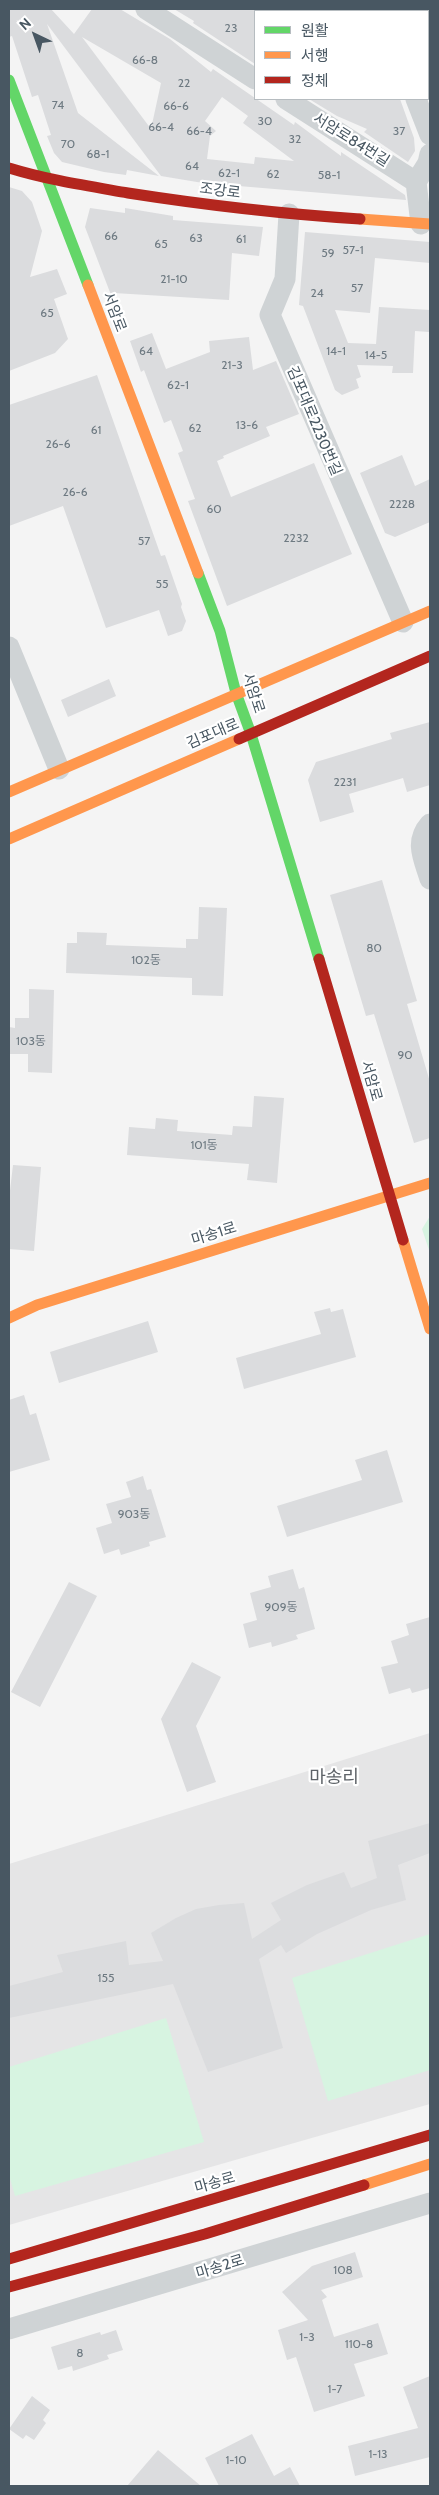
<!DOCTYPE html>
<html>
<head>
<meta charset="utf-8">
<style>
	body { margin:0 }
	#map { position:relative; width:439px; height:2495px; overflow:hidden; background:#f4f4f4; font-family:Cabin,"Noto Sans KR",sans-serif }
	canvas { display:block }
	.frame { position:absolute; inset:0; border:10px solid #485762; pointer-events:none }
	.legend { position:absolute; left:254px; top:10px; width:175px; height:90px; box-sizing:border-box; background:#fff; border:1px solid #b6bcc0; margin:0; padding:6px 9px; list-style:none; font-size:15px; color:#485762 }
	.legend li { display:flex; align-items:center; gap:10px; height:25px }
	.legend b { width:25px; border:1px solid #b6bcc0 }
	.north { position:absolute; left:10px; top:10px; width:50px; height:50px; -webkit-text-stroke:4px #fff; paint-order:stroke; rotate:318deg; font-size:14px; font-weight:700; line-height:20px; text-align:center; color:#485762 }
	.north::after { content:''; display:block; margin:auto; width:18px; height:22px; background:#485762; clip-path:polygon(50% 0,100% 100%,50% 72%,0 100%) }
</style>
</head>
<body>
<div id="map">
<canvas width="439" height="2495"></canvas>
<div class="frame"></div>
<ul class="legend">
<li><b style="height:6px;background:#63d668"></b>원활</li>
<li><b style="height:6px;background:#ff974d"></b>서행</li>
<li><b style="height:6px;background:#b3261e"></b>정체</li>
</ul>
<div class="north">N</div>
</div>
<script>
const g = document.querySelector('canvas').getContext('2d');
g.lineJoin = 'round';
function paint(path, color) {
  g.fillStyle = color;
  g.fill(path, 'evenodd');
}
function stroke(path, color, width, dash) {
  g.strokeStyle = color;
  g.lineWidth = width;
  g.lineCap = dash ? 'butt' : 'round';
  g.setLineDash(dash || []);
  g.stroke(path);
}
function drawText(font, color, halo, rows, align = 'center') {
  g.font = font + ' Cabin,"Noto Sans KR",sans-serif';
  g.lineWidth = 4.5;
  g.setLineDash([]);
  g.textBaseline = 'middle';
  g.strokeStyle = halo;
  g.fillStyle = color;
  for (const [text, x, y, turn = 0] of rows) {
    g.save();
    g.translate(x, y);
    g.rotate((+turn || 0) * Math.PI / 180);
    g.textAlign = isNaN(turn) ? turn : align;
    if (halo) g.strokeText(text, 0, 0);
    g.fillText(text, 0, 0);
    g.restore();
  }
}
paint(new Path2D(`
	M 430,1733 L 430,2104 L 9,2225 L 9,1864 Z`), '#e5e5e6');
paint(new Path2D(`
	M 430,1216 L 430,1253 L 422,1229 Z
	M 430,1934 L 430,2070 L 328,2101 L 292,1978 Z
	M 166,2018 L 204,2142 L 15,2196 L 9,2175 L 9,2067 Z`), '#d7f4e1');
paint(new Path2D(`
	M 9,9 L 51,9 L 74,34 L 92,9 L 120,9 L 170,39 L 211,72 L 213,69 L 294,125 L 295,122 L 341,156 L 341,152 L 405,195 L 406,200 L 203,183 L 161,176 L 47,24 L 78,113 L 159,176 L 127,170 L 126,175 L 104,172 L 62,162 L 54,153 L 47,136 L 51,135 L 38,95 L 32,97 L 12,36 L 9,37 ZM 82,37 L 161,83 L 151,129 ZM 222,97 L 248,116 L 243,123 L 294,161 L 255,157 L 254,164 L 207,159 L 210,136 L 216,131 L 205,121 Z
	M 174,9 L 255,9 L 255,64 L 193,23 L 194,21 Z
	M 309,99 L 400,99 L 414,138 L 415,151 L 408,162 L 364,132 L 367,129 L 337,116 Z
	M 9,187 L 22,191 L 32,202 L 42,231 L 30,277 L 57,269 L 67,294 L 54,299 L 68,339 L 55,353 L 9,371 Z
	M 90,208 L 125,213 L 125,208 L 173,216 L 173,220 L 263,227 L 259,256 L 232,253 L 229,300 L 114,293 L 111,295 L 85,227 Z
	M 305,232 L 430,242 L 430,263 L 375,258 L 370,313 L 335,310 L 348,343 L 376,344 L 379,307 L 430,310 L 429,332 L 415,331 L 413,373 L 392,373 L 393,366 L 357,365 L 361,377 L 356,379 L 359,388 L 342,395 L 335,390 L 303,306 L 299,305 Z
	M 152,333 L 166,369 L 210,352 L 209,341 L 249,337 L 253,370 L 276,361 L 299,414 L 266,427 L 270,436 L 223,456 L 224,458 L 217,461 L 231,497 L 314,463 L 352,554 L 227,606 L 188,501 L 195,499 L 178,453 L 183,451 L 171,420 L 164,423 L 144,370 L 141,372 L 130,341 Z
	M 97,375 L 161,556 L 165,555 L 182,604 L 181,607 L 186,621 L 182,631 L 168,636 L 159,610 L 106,628 L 63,506 L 9,526 L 9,405 Z
	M 402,455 L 415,486 L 430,479 L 430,522 L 395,537 L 385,533 L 360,473 Z
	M 109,679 L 116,696 L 68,717 L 61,700 Z
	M 430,722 L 430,785 L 407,792 L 403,778 L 349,794 L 354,812 L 320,822 L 308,780 L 316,762 L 392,739 L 390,733 Z
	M 382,880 L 417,1001 L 407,1004 L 430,1082 L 430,1138 L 414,1143 L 374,1014 L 366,1016 L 330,895 Z
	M 199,907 L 227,908 L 223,996 L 192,995 L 192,978 L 66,973 L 67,943 L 77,943 L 77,932 L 107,933 L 106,945 L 186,948 L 186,939 L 198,939 Z
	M 29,989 L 54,990 L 52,1073 L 28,1072 L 28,1054 L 9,1054 L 9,1027 L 15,1028 L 15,1018 L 29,1018 Z
	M 254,1096 L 284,1098 L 277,1183 L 247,1180 L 249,1164 L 127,1155 L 129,1127 L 155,1129 L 156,1118 L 178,1120 L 177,1131 L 232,1135 L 233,1126 L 252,1127 Z
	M 13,1165 L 41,1167 L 34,1251 L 9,1249 L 9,1199 Z
	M 330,1308 L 331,1312 L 343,1309 L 356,1357 L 244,1389 L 236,1358 L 321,1334 L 314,1312 Z
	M 148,1321 L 158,1352 L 59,1383 L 50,1352 Z
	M 24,1395 L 30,1415 L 36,1413 L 50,1460 L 9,1472 L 9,1400 Z
	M 387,1450 L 403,1502 L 287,1537 L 277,1506 L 362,1480 L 355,1460 Z
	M 143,1476 L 147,1490 L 151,1489 L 166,1537 L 149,1542 L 150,1546 L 121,1555 L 119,1549 L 104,1554 L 96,1528 L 112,1523 L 106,1504 L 131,1497 L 126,1482 Z
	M 293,1569 L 299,1589 L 304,1587 L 315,1629 L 296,1635 L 298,1639 L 272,1647 L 271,1642 L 249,1648 L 243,1624 L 257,1620 L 250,1593 L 271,1587 L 268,1576 Z
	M 69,1582 L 97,1596 L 40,1707 L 11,1692 Z
	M 430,1617 L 430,1688 L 412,1693 L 410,1688 L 389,1694 L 381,1667 L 398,1663 L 391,1641 L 409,1635 L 406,1624 Z
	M 192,1662 L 221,1677 L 196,1726 L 216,1782 L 187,1792 L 161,1719 Z
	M 430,1823 L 430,1853 L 398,1865 L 406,1900 L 371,1910 L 317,1934 L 286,1953 L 281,1945 L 259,1959 L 283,2048 L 208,2072 L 173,1984 L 9,2018 L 9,1986 L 63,1972 L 57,1955 L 126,1941 L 129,1965 L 163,1961 L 151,1933 L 176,1918 L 196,1909 L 219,1905 L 244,1903 L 252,1939 L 281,1920 L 271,1903 L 307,1885 L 344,1872 L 351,1888 L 377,1878 L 368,1841 Z
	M 355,2252 L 363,2277 L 321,2290 L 327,2297 L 322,2300 L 334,2337 L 378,2323 L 388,2354 L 354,2364 L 365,2396 L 314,2412 L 296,2357 L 287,2360 L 278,2330 L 308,2320 L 282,2292 L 312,2266 Z
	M 116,2330 L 123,2350 L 107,2355 L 109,2359 L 73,2371 L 72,2366 L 58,2370 L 51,2347 L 100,2332 L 101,2335 Z
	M 430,2376 L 430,2457 L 355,2476 L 348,2446 L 418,2428 L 403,2387 Z
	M 32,2396 L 50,2410 L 43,2420 L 46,2423 L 34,2440 L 26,2435 L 23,2439 L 9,2429 Z
	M 252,2434 L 274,2476 L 290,2467 L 300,2486 L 219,2486 L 205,2458 Z
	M 158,2450 L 201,2486 L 127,2486 Z`), '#dbdcde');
stroke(new Path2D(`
	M 146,9 L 255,79
	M 378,9 L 379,11
	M 286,99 L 416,182
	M 416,99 L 430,135
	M 289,214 L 285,279 L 270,315 L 403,622
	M 421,224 L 416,182 L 428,163 L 430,154
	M 9,647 L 59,769
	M 430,824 C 414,842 424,859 430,879
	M 9,2329 L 430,2203`), '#cfd3d5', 21);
stroke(new Path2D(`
	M 9,80 L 88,285
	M 198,573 L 220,631 L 236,693 L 251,734 L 319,959`), '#63d668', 11);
stroke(new Path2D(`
	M 360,219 L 430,224
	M 88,285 L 198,573
	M 9,792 L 430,611
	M 9,839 L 239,739
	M 403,1240 L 430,1329
	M 9,1318 L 37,1305 L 430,1183
	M 364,2185 L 430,2164`), '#ff974d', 11);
stroke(new Path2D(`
	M 9,168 C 48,180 88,186 128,193 C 205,205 282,214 360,219
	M 239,739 L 430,656
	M 319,959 L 403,1240
	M 9,2259 L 430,2135
	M 9,2287 L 205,2234 L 364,2185`), '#b3261e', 11);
drawText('12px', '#6e7a82', null, [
	["23",231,28],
	["66-8",145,60],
	["22",184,83],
	["74",58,105],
	["66-6",176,106],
	["30",265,121],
	["66-4",161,127],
	["66-4",199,131],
	["37",399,131],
	["32",295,139],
	["70",68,144],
	["68-1",98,154],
	["64",192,166],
	["62-1",229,173],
	["62",273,174],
	["58-1",329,175],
	["66",111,236],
	["63",196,238],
	["61",241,239],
	["65",161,244],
	["57-1",353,250],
	["59",328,253],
	["21-10",174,279],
	["57",357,288],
	["24",317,293],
	["65",47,313],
	["64",146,351],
	["14-1",336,351],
	["14-5",376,355],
	["21-3",232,365],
	["62-1",178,385],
	["13-6",247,425],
	["62",195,428],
	["61",96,430],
	["26-6",58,444],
	["26-6",75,492],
	["2228",402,504],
	["60",214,509],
	["2232",296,538],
	["57",144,541],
	["55",162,584],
	["2231",345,782],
	["80",374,948],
	["102동",146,960],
	["103동",31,1041],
	["90",405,1055],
	["101동",204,1145],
	["903동",134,1514],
	["909동",281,1607],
	["155",106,1978],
	["108",343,2270],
	["1-3",307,2337],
	["110-8",359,2344],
	["8",80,2353],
	["1-7",335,2389],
	["1-13",378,2454],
	["1-10",236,2460]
]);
drawText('15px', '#485762', '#fff', [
	["서암로84번길",351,140,32],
	["조강로",220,191,7],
	["서암로",114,312,69],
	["김포대로2230번길",314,421,67],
	["서암로",253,693,72],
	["김포대로",213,734,-23],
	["서암로",371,1081,74],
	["마송1로",214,1234,-17],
	["마송로",215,2183,-16],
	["마송2로",220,2267,-17]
]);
drawText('18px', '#5e6368', '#fff', [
	["마송리",334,1778]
]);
</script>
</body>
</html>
